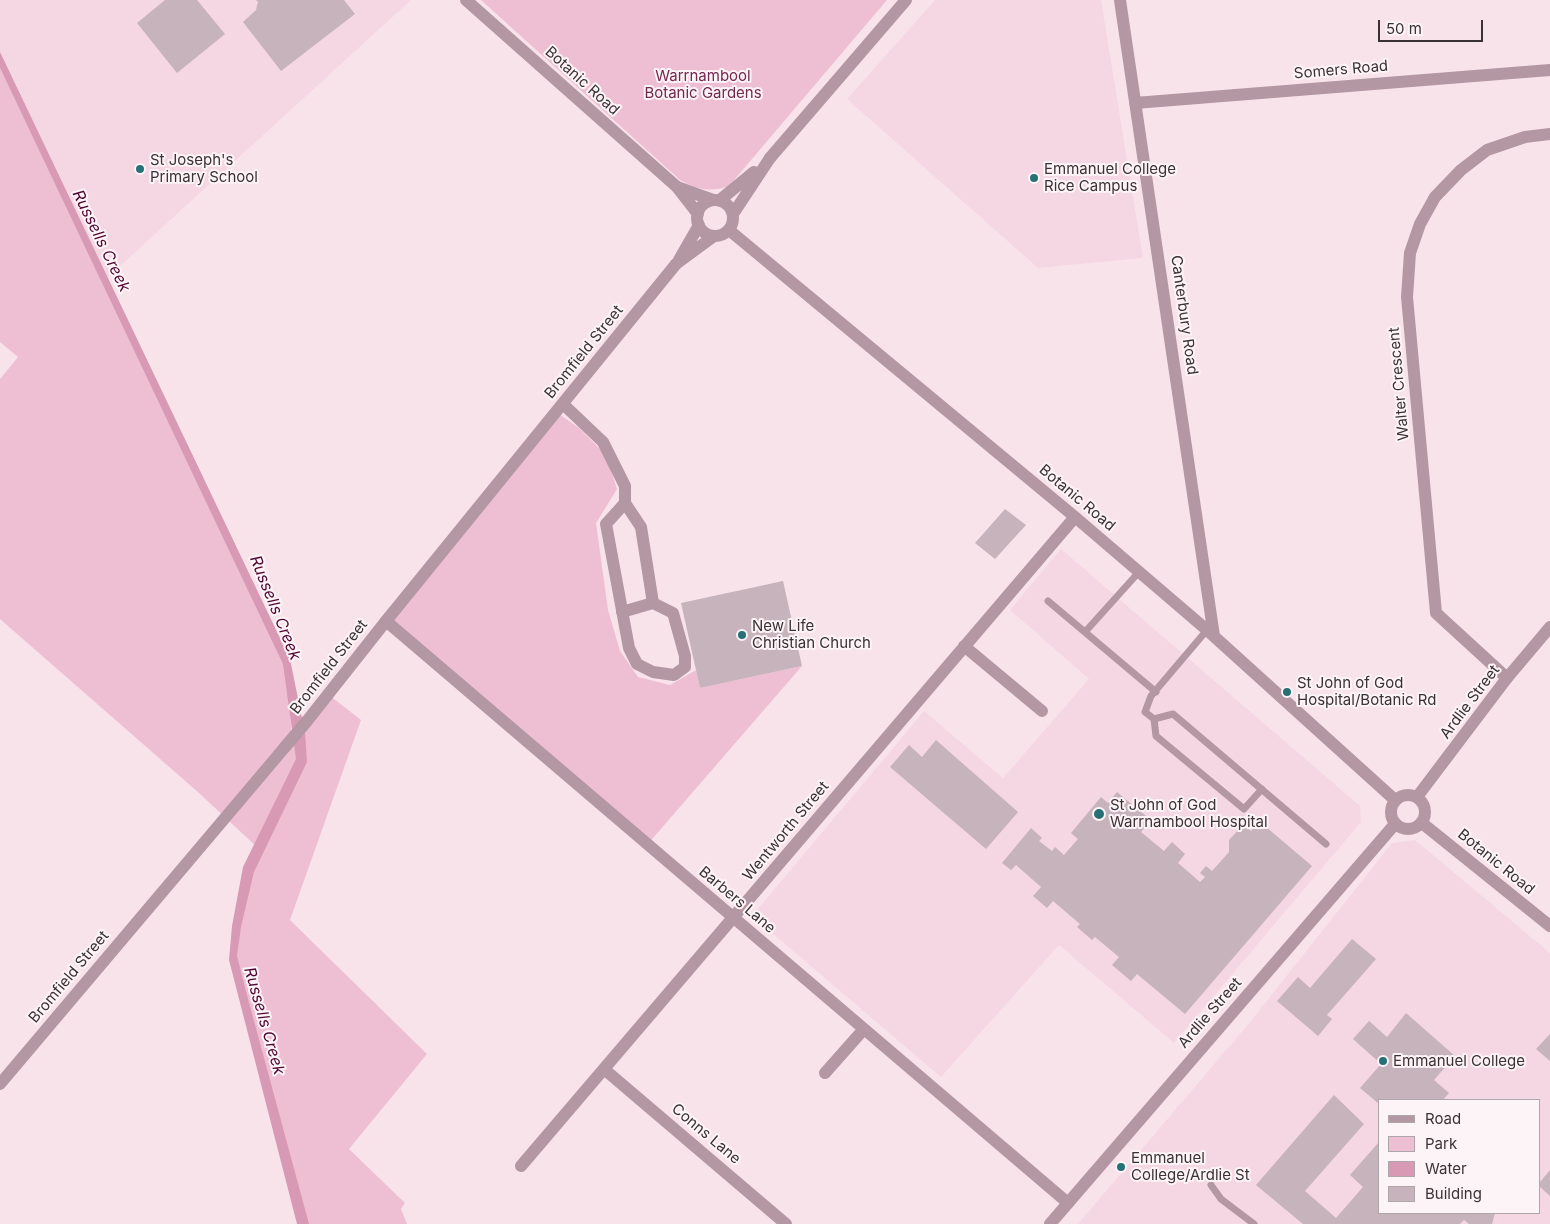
<!DOCTYPE html>
<html>
<head>
<meta charset="utf-8">
<style>
	body { margin:0 }
	#map { position:relative; width:1550px; height:1224px; overflow:hidden; background:#f9e3eb; font-family:Inter,sans-serif }
	canvas { display:block }
	.legend { position:absolute; left:1378px; top:1099px; width:162px; height:115px; box-sizing:border-box; background:#fdf4f7; border:1px solid #afa6a9; margin:0; padding:6px 9px; list-style:none; font-size:15px; color:#3a3235 }
	.legend li { display:flex; align-items:center; gap:10px; height:25px }
	.legend b { width:25px; border:1px solid #afa6a9 }
	.scale { position:absolute; left:1378px; top:20px; width:105px; height:22px; box-sizing:border-box; border:2px solid #3a3235; border-top:0; padding-left:6px; font-size:15px; line-height:18px; white-space:nowrap; color:#3a3235; -webkit-text-stroke:4px #fdf4f7; paint-order:stroke }
</style>
</head>
<body>
<div id="map">
<canvas width="1550" height="1224"></canvas>
<ul class="legend">
<li><b style="height:6px;background:#b397a2"></b>Road</li>
<li><b style="height:14px;background:#eebfd2"></b>Park</li>
<li><b style="height:14px;background:#d899b4"></b>Water</li>
<li><b style="height:14px;background:#c7b3bb"></b>Building</li>
</ul>
<div class="scale">50 m</div>
</div>
<script>
const g = document.querySelector('canvas').getContext('2d');
g.lineJoin = 'round';
function paint(path, color) {
  g.fillStyle = color;
  g.fill(path, 'evenodd');
}
function stroke(path, color, width, dash) {
  g.strokeStyle = color;
  g.lineWidth = width;
  g.lineCap = dash ? 'butt' : 'round';
  g.setLineDash(dash || []);
  g.stroke(path);
}
function drawText(font, color, halo, rows, align = 'center') {
  g.font = font + ' Inter,sans-serif';
  g.lineWidth = 4;
  g.setLineDash([]);
  g.textBaseline = 'middle';
  g.strokeStyle = halo;
  g.fillStyle = color;
  for (const [text, x, y, turn = 0] of rows) {
    g.save();
    g.translate(x, y);
    g.rotate((+turn || 0) * Math.PI / 180);
    g.textAlign = isNaN(turn) ? turn : align;
    if (halo) g.strokeText(text, 0, 0);
    g.fillText(text, 0, 0);
    g.restore();
  }
}
paint(new Path2D(`
	M 0,0 L 411,0 L 107,278 L 0,61 Z
	M 935,0 L 1101,0 L 1143,258 L 1038,268 L 847,99 Z
	M 1061,549 L 1360,806 L 1361,822 L 1174,1043 L 1059,945 L 941,1077 L 752,916 L 924,711 L 1003,778 L 1089,679 L 1010,610 Z
	M 1415,840 L 1550,953 L 1550,1170 L 1539,1183 L 1539,1100 L 1379,1100 L 1379,1213 L 1539,1213 L 1539,1186 L 1550,1196 L 1550,1224 L 1078,1224 L 1250,1022 L 1392,843 Z`), '#f5d7e3');
paint(new Path2D(`
	M 481,0 L 887,0 L 729,186 C 711,193 696,189 680,180 Z
	M 0,68 L 286,663 L 292,738 L 329,695 L 361,720 L 290,920 L 427,1054 L 349,1149 L 405,1203 L 401,1209 L 407,1224 L 302,1224 L 233,960 L 259,849 L 199,793 L 0,619 L 0,379 L 18,357 L 0,342 Z
	M 556,412 L 579,428 L 606,455 L 617,489 L 596,523 L 608,610 L 620,651 L 638,677 L 670,685 L 696,670 L 700,688 L 802,666 L 647,845 L 386,621 Z`), '#eebfd2');
paint(new Path2D(`
	M 0,52 L 290,659 L 305,733 L 307,762 L 254,872 L 241,927 L 237,956 L 247,995 L 309,1224 L 297,1224 L 229,960 L 232,926 L 243,867 L 296,759 L 283,664 L 0,68 Z`), '#d899b4');
paint(new Path2D(`
	M 165,0 L 197,0 L 225,34 L 177,73 L 137,23 Z
	M 256,0 L 344,0 L 355,14 L 281,71 L 243,22 L 256,10 L 258,2 Z
	M 1005,509 L 1026,525 L 995,559 L 975,543 Z
	M 783,581 L 802,666 L 700,688 L 681,603 Z
	M 936,740 L 1018,812 L 986,849 L 890,767 L 909,745 L 922,757 Z
	M 1117,792 L 1151,820 L 1141,832 L 1164,851 L 1172,842 L 1185,854 L 1178,863 L 1200,882 L 1205,877 L 1200,873 L 1206,866 L 1212,871 L 1229,852 L 1229,840 L 1243,825 L 1251,831 L 1259,821 L 1312,866 L 1185,1014 L 1137,974 L 1131,981 L 1112,965 L 1119,957 L 1095,937 L 1092,940 L 1077,927 L 1080,924 L 1053,901 L 1047,908 L 1033,896 L 1041,887 L 1016,865 L 1011,870 L 1002,863 L 1031,828 L 1042,838 L 1039,841 L 1052,851 L 1055,847 L 1064,855 L 1078,839 L 1071,833 L 1101,797 L 1108,803 Z
	M 1352,939 L 1376,959 L 1327,1015 L 1332,1019 L 1318,1036 L 1277,1001 L 1298,977 L 1310,988 Z
	M 1406,1013 L 1455,1056 L 1434,1080 L 1449,1093 L 1443,1100 L 1379,1100 L 1379,1104 L 1360,1088 L 1381,1064 L 1353,1039 L 1369,1021 L 1387,1037 Z
	M 1550,1034 L 1550,1061 L 1536,1049 Z
	M 1334,1095 L 1364,1124 L 1305,1191 L 1336,1218 L 1363,1187 L 1350,1175 L 1379,1142 L 1379,1213 L 1495,1213 L 1492,1224 L 1469,1224 L 1464,1220 L 1460,1224 L 1303,1224 L 1256,1185 Z
	M 1550,1170 L 1550,1196 L 1539,1186 L 1539,1183 Z`), '#c7b3bb');
stroke(new Path2D(`
	M 1048,601 L 1156,692
	M 1207,630 L 1151,696 L 1145,712 L 1154,719 L 1156,736 L 1244,809 L 1262,789
	M 1085,632 L 1139,572
	M 1154,719 L 1173,714 L 1326,844
	M 1211,1185 L 1221,1199 L 1254,1224`), '#b397a2', 7);
stroke(new Path2D(`
	M 466,0 L 677,187
	M 1120,0 L 1214,636
	M 1135,103 L 1550,70
	M 720,200 L 754,172
	M 733,214 L 770,158
	M 729,230 L 1075,517 L 1207,630 L 1395,800
	M 679,260 L 699,225
	M 676,264 L 714,236
	M 563,404 L 603,442 L 625,486 L 625,503 L 641,527 L 653,603 L 673,613 L 685,656 L 685,667 L 674,675 L 653,672 L 637,664 L 629,648 L 606,524 L 625,503
	M 622,612 L 653,603
	M 386,621 L 1068,1203
	M 964,646 L 1042,711
	M 1507,678 L 1436,613 L 1407,297 L 1410,253 L 1420,224 L 1435,197 L 1461,170 L 1487,150 L 1525,137 L 1550,134
	M 285,747 L 307,721
	M1391 812a17 17 0 1 1 34 0a17 17 0 1 1-34 0Z
	M 1422,823 L 1550,926
	M 604,1069 L 786,1224
	M 825,1073 L 864,1029
	M 521,1166 L 1075,517`), '#b397a2', 12);
stroke(new Path2D(`
	M 770,158 L 906,0
	M 677,187 L 713,200
	M 677,187 L 698,214
	M697 218a18 18 0 1 1 36 0a18 18 0 1 1-36 0Z
	M 307,721 L 386,621 L 676,264
	M 1417,797 L 1507,678 L 1550,627
	M 0,1084 L 285,747
	M 1050,1224 L 1395,824`), '#b397a2', 12);
for (const [x, y, r, color] of [
	[140,169,5,"#267176"],
	[1034,178,5,"#267176"],
	[742,635,5,"#267176"],
	[1287,692,5,"#267176"],
	[1099,814,6,"#267176"],
	[1383,1061,5,"#267176"],
	[1121,1167,5,"#267176"]
]) {
  const dot = new Path2D();
  dot.arc(x, y, r, 0, 2 * Math.PI);
  g.fillStyle = color;
  g.fill(dot);
  stroke(dot, '#fdf4f7', 2);
}
drawText('15px', '#3a3235', '#fdf4f7', [
	["Somers Road",1341,70,-5],
	["Botanic Road",582,81,42],
	["Canterbury Road",1184,315,82],
	["Bromfield Street",584,352,-51],
	["Walter Crescent",1399,384,-95],
	["Botanic Road",1077,498,40],
	["Bromfield Street",329,667,-52],
	["Ardlie Street",1470,702,-53],
	["Wentworth Street",786,831,-50],
	["Botanic Road",1496,862,39],
	["Barbers Lane",737,900,40],
	["Bromfield Street",69,977,-50],
	["Ardlie Street",1210,1013,-49],
	["Conns Lane",706,1134,40]
]);
drawText('15px', '#73284e', '#fdf4f7', [
	["Warrnambool",703,76],
	["Botanic Gardens",703,93]
]);
drawText('15px', '#3a3235', '#fdf4f7', [
	["St Joseph's",150,160],
	["Primary School",150,177],
	["Emmanuel College",1044,169],
	["Rice Campus",1044,186],
	["New Life",752,626],
	["Christian Church",752,643],
	["St John of God",1297,683],
	["Hospital/Botanic Rd",1297,700],
	["St John of God",1110,805],
	["Warrnambool Hospital",1110,822],
	["Emmanuel College",1393,1061],
	["Emmanuel",1131,1158],
	["College/Ardlie St",1131,1175]
], 'left');
drawText('italic 16px', '#530733', '#fdf4f7', [
	["Russells Creek",101,241,64],
	["Russells Creek",275,608,68],
	["Russells Creek",264,1021,74]
]);
</script>
</body>
</html>
